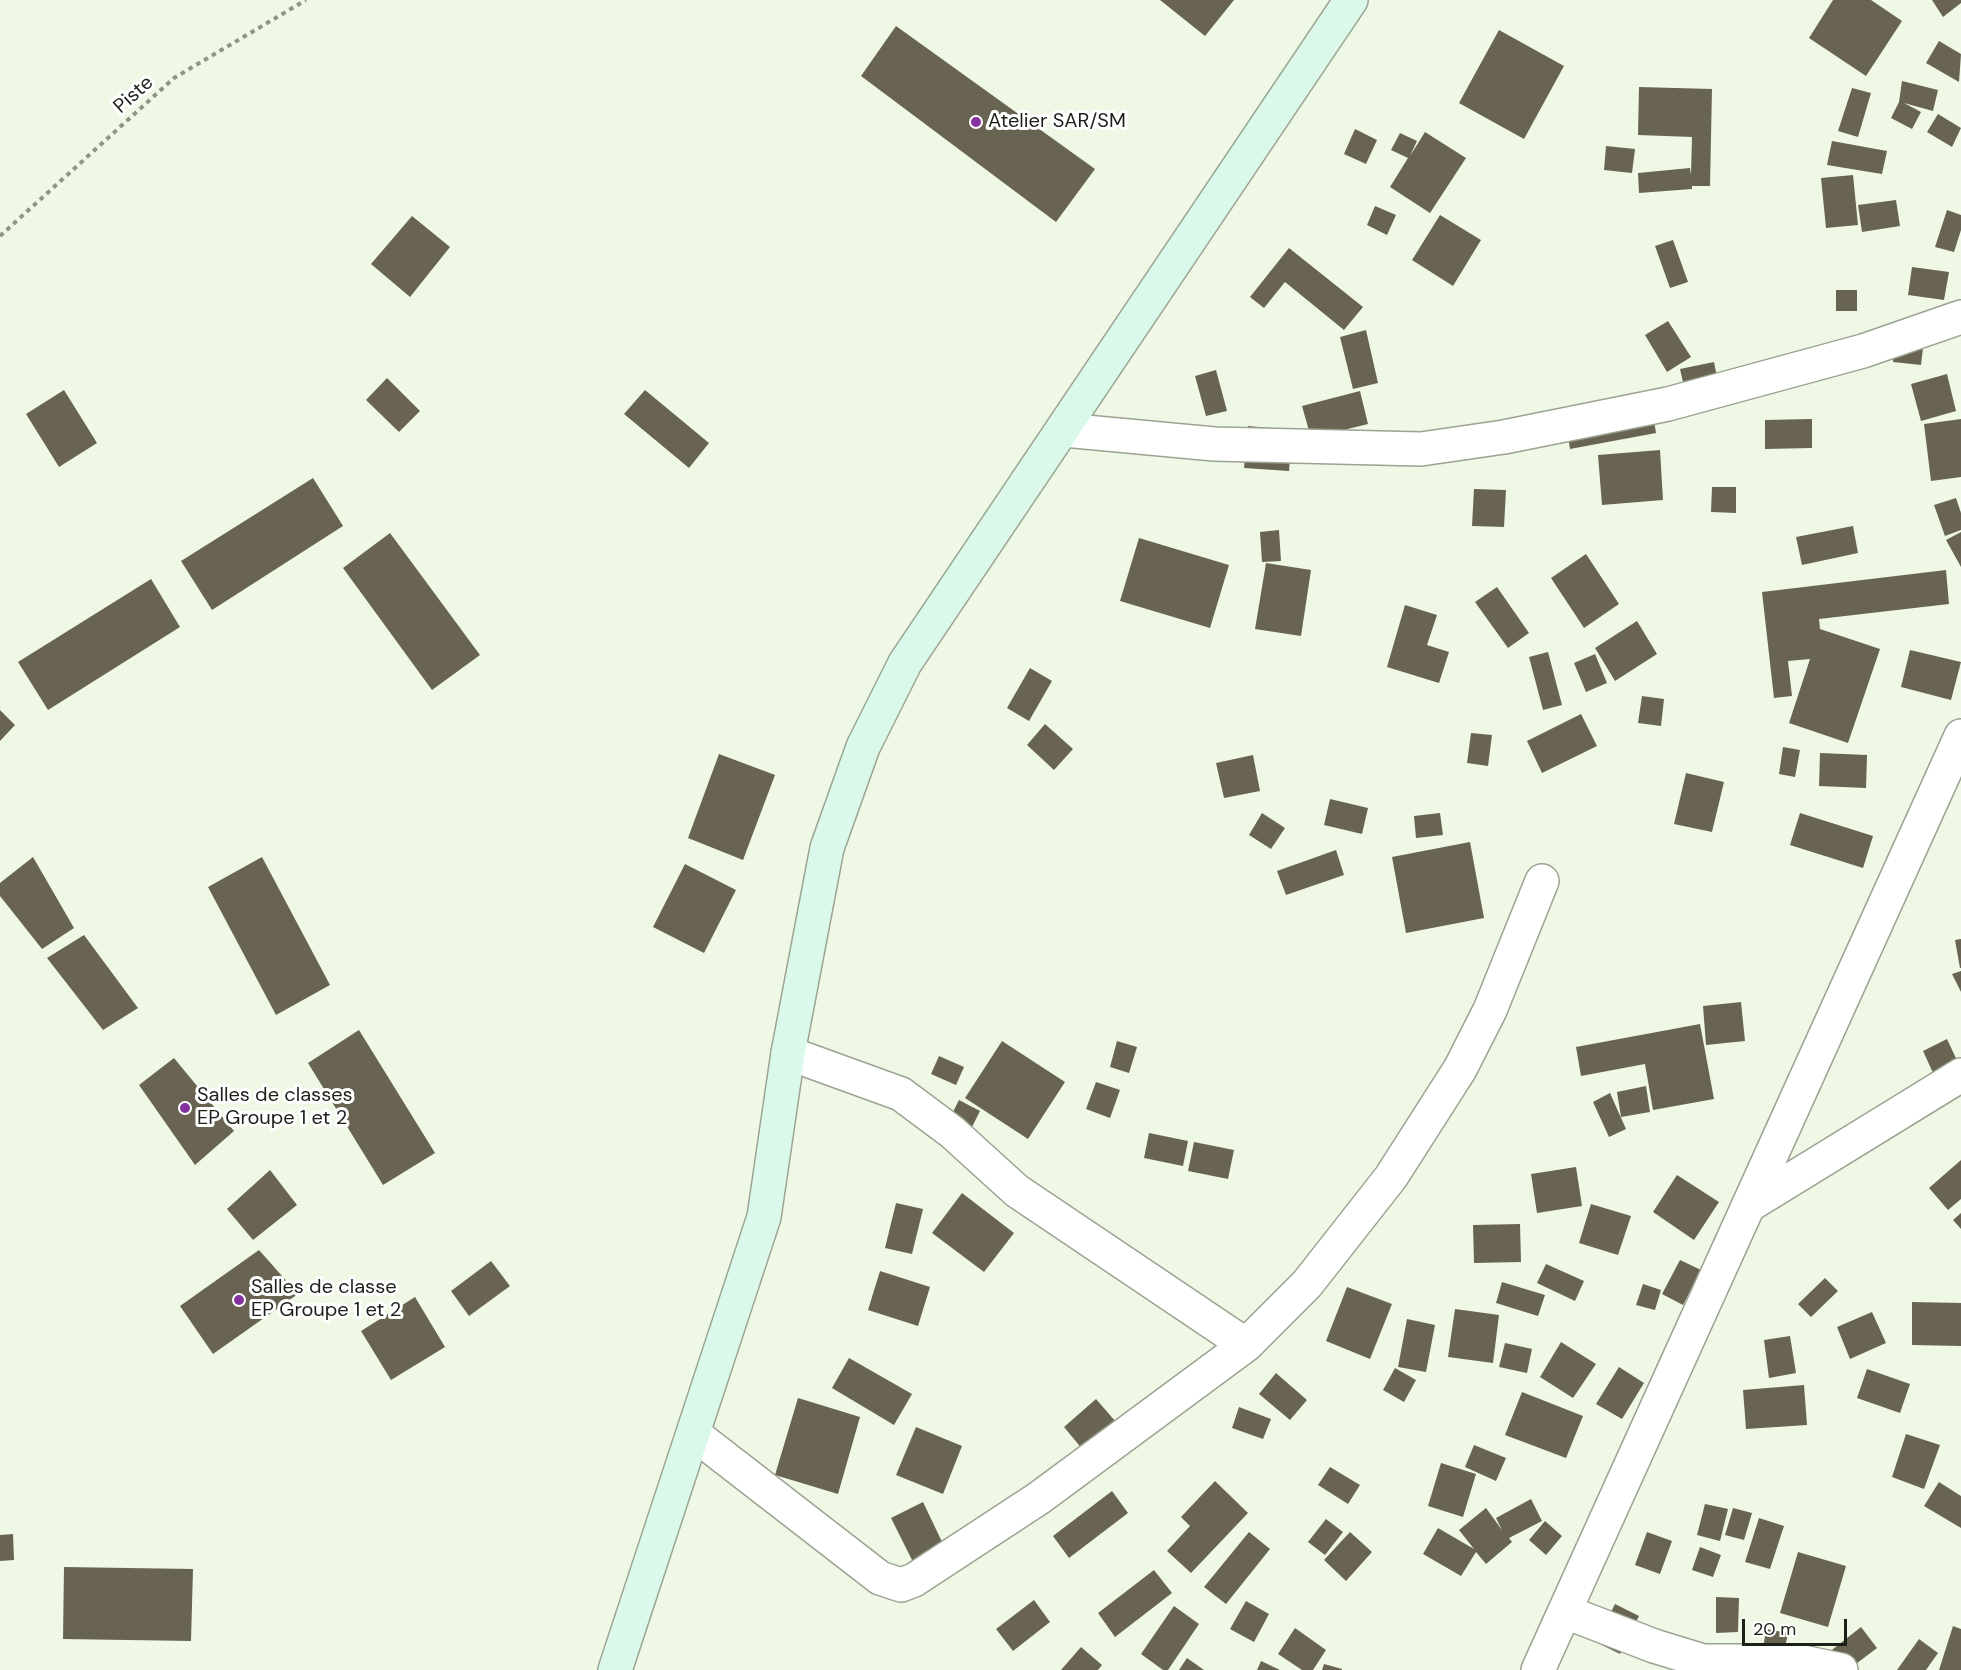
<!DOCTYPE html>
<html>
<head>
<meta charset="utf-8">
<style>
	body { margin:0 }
	#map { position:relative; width:1961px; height:1670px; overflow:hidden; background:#eef8e4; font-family:"DM Sans",sans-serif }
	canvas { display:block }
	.scale { position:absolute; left:1742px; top:1619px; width:105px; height:27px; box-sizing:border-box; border:3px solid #1c2019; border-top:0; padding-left:8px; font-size:18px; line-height:21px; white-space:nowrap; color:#1c2019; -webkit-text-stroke:4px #fff; paint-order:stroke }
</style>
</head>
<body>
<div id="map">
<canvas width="1961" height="1670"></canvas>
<div class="scale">20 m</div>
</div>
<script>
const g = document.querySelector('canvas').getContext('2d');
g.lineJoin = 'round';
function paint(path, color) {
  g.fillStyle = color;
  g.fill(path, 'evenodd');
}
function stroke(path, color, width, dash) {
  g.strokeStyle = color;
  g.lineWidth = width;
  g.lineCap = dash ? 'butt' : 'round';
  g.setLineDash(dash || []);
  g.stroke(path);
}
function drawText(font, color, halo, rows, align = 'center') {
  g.font = font + ' "DM Sans",sans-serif';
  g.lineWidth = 6;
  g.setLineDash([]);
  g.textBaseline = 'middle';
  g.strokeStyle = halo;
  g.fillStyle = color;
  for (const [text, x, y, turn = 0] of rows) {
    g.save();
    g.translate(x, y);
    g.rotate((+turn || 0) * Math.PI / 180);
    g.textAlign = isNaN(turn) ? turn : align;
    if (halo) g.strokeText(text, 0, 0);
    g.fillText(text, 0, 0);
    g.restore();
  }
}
paint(new Path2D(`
	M 1160,0 L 1234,0 L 1205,36 Z
	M 1833,0 L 1871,0 L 1902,21 L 1866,76 L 1809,38 Z
	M 1932,0 L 1961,0 L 1961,3 L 1943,17 Z
	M 896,26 L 1095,169 L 1056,222 L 861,76 Z
	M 1499,30 L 1564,66 L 1524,139 L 1459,103 Z
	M 1939,41 L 1961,54 L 1959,82 L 1926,63 Z
	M 1902,81 L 1938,90 L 1933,111 L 1904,103 L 1921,112 L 1912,129 L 1891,118 L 1899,102 Z
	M 1639,87 L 1712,89 L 1710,186 L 1692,186 L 1692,189 L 1639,193 L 1638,173 L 1690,168 L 1691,175 L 1692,137 L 1638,135 Z
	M 1852,88 L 1871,93 L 1858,137 L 1838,131 Z
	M 1938,114 L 1961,128 L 1952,147 L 1927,132 Z
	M 1355,129 L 1377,140 L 1366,164 L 1344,154 Z
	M 1425,132 L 1466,158 L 1430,213 L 1390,187 L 1408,158 L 1391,150 L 1400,133 L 1417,141 L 1410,156 Z
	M 1832,141 L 1887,151 L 1882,174 L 1827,165 Z
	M 1606,146 L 1635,149 L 1632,173 L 1604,170 Z
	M 1853,175 L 1858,225 L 1826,228 L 1821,178 Z
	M 1896,200 L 1900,226 L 1862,232 L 1858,205 Z
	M 1375,206 L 1396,215 L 1387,235 L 1367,225 Z
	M 1947,210 L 1961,215 L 1961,230 L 1954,252 L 1935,247 Z
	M 1440,215 L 1481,240 L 1453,286 L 1412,260 Z
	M 412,216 L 450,247 L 410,297 L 371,264 Z
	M 1673,240 L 1688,282 L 1670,288 L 1655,246 Z
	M 1289,248 L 1363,307 L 1344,330 L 1285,282 L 1264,308 L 1250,297 Z
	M 1912,267 L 1949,272 L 1944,300 L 1908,295 Z
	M 1836,290 L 1857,290 L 1857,311 L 1836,311 Z
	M 1668,321 L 1691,357 L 1667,372 L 1645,335 Z
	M 1366,330 L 1378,383 L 1353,389 L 1340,337 Z
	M 1894,345 L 1923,348 L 1921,365 L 1893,362 Z
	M 1714,362 L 1719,387 L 1686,395 L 1680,369 Z
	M 1216,370 L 1227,411 L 1206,416 L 1195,376 Z
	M 1947,374 L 1956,411 L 1921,421 L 1911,384 Z
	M 387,378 L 420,411 L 399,432 L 366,400 Z
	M 64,390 L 97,443 L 59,467 L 26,414 Z
	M 645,390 L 709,443 L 689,468 L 624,414 Z
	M 1360,391 L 1368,424 L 1311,438 L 1302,406 Z
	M 1650,395 L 1656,433 L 1570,449 L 1564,411 Z
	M 1812,419 L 1812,448 L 1765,449 L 1765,420 Z
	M 1961,419 L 1961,477 L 1931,481 L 1924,424 Z
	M 1248,426 L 1292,430 L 1289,471 L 1244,468 Z
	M 1660,450 L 1663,500 L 1602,505 L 1598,455 Z
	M 313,478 L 343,526 L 212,610 L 181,561 Z
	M 1712,487 L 1736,487 L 1736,513 L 1711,512 Z
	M 1474,489 L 1506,490 L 1504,527 L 1472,526 Z
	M 1956,498 L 1961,513 L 1961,530 L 1945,536 L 1934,505 Z
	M 1853,526 L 1858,553 L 1802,565 L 1796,537 Z
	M 1279,530 L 1281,561 L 1262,562 L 1260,532 Z
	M 1961,532 L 1961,567 L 1946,540 Z
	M 390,533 L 480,655 L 432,690 L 343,568 Z
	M 1139,538 L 1229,565 L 1210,628 L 1120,601 Z
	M 1586,554 L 1619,604 L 1584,628 L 1551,578 Z
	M 1266,563 L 1311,570 L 1301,636 L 1255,629 Z
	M 1946,570 L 1949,604 L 1819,619 L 1820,629 L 1880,649 L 1848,743 L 1789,723 L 1810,659 L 1788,661 L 1792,696 L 1774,698 L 1762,592 Z
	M 151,579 L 180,627 L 48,710 L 18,662 Z
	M 1497,587 L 1529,633 L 1508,648 L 1475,602 Z
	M 1405,605 L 1437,615 L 1427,645 L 1449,652 L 1439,683 L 1387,667 Z
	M 1637,621 L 1657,654 L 1615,681 L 1595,648 Z
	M 1910,650 L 1961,662 L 1951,700 L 1901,687 Z
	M 1548,652 L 1562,705 L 1543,710 L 1529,657 Z
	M 1595,654 L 1607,683 L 1586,692 L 1574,663 Z
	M 1030,668 L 1052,681 L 1029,721 L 1007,708 Z
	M 1642,696 L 1664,699 L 1661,726 L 1638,723 Z
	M 0,710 L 15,725 L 0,741 Z
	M 1581,714 L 1597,746 L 1542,773 L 1527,741 Z
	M 1045,724 L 1073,749 L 1054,770 L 1027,745 Z
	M 1471,733 L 1492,735 L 1488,766 L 1467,763 Z
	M 1783,747 L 1800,750 L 1795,777 L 1779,774 Z
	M 1820,753 L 1867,755 L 1866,788 L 1819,786 Z
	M 719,754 L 775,775 L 743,860 L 688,838 Z
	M 1253,755 L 1260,791 L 1224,798 L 1216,763 Z
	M 1686,773 L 1724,782 L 1712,832 L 1674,824 Z
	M 1330,799 L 1368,808 L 1362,834 L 1324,825 Z
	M 1262,813 L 1285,828 L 1271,849 L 1249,835 Z
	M 1440,813 L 1443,835 L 1416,838 L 1414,816 Z
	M 1800,813 L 1873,836 L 1863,868 L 1790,845 Z
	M 1470,842 L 1484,918 L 1406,933 L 1392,857 Z
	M 1336,850 L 1344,875 L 1286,895 L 1277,871 Z
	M 33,857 L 74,928 L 42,949 L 0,896 L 0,883 Z
	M 262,857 L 330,985 L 276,1015 L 208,887 Z
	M 685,864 L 736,890 L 704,953 L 653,927 Z
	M 84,935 L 138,1008 L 103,1030 L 47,958 Z
	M 1961,939 L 1961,968 L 1960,968 L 1955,940 Z
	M 1961,971 L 1961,992 L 1952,974 Z
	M 1741,1002 L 1745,1041 L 1706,1045 L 1703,1006 Z
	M 1700,1024 L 1714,1099 L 1653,1110 L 1645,1064 L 1581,1076 L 1576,1047 Z
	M 359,1030 L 435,1153 L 383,1185 L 308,1063 Z
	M 1947,1039 L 1961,1069 L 1940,1088 L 1923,1051 Z
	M 1002,1041 L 1065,1082 L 1028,1139 L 965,1098 Z
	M 1117,1041 L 1137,1047 L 1129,1073 L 1110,1067 Z
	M 939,1056 L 964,1067 L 956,1085 L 931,1074 Z
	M 174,1058 L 234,1131 L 195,1165 L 139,1085 Z
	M 1096,1082 L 1120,1090 L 1110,1118 L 1086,1109 Z
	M 1646,1086 L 1650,1112 L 1621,1117 L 1617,1092 Z
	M 1610,1093 L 1626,1129 L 1609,1137 L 1593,1102 Z
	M 959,1100 L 980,1111 L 969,1133 L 948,1122 Z
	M 1149,1133 L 1188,1141 L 1183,1166 L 1144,1158 Z
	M 1194,1142 L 1234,1150 L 1228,1179 L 1188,1171 Z
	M 1961,1160 L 1961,1199 L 1948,1210 L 1929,1188 Z
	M 1576,1167 L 1582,1206 L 1537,1213 L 1531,1174 Z
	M 270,1170 L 297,1205 L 253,1240 L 227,1209 Z
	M 1677,1175 L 1719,1202 L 1694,1240 L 1653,1212 Z
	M 962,1193 L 1014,1233 L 984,1272 L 932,1233 Z
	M 896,1203 L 923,1209 L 912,1254 L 885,1248 Z
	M 1591,1204 L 1631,1216 L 1618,1255 L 1579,1243 Z
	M 1961,1213 L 1961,1229 L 1953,1220 Z
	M 1520,1224 L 1521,1262 L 1474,1263 L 1473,1225 Z
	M 259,1250 L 298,1294 L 213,1354 L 180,1306 Z
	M 1680,1260 L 1701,1270 L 1683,1305 L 1662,1294 Z
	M 491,1261 L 510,1286 L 469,1316 L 451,1291 Z
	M 1546,1264 L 1584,1281 L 1575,1301 L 1537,1283 Z
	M 880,1271 L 930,1287 L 918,1326 L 868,1310 Z
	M 1825,1278 L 1838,1291 L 1811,1317 L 1798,1304 Z
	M 1502,1282 L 1545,1295 L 1538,1316 L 1496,1303 Z
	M 1643,1284 L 1661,1290 L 1655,1310 L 1636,1305 Z
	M 1347,1287 L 1392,1304 L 1370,1359 L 1326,1341 Z
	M 415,1297 L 445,1347 L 391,1380 L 361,1331 Z
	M 1912,1302 L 1961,1303 L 1961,1346 L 1912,1345 Z
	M 1455,1309 L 1499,1315 L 1493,1363 L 1448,1357 Z
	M 1872,1312 L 1886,1343 L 1850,1359 L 1837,1327 Z
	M 1407,1319 L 1435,1325 L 1426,1372 L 1398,1367 Z
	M 1790,1336 L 1796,1373 L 1769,1378 L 1764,1340 Z
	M 1561,1342 L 1596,1364 L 1573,1398 L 1540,1377 Z
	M 1505,1343 L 1532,1349 L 1527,1373 L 1499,1367 Z
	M 849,1358 L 912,1394 L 894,1425 L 832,1388 Z
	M 1619,1367 L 1644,1383 L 1622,1419 L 1596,1404 Z
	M 1395,1368 L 1416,1380 L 1404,1402 L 1383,1390 Z
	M 1867,1369 L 1910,1384 L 1900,1413 L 1857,1398 Z
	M 1276,1373 L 1307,1400 L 1290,1420 L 1259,1394 Z
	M 1804,1385 L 1807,1425 L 1746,1429 L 1743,1390 Z
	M 1522,1392 L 1583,1416 L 1566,1458 L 1505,1435 Z
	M 798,1398 L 860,1417 L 838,1494 L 775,1475 Z
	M 1096,1399 L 1116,1422 L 1083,1450 L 1064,1427 Z
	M 1239,1407 L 1271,1419 L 1263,1439 L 1232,1428 Z
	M 916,1427 L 962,1446 L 943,1494 L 896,1475 Z
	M 1906,1434 L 1940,1445 L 1924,1489 L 1892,1477 Z
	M 1474,1445 L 1506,1458 L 1496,1481 L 1465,1467 Z
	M 1441,1463 L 1476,1474 L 1463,1517 L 1428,1506 Z
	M 1330,1467 L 1360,1485 L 1348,1504 L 1318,1485 Z
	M 1215,1481 L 1248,1513 L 1191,1573 L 1167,1551 L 1190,1526 L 1181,1517 Z
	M 1939,1482 L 1961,1496 L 1961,1528 L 1924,1506 Z
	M 1112,1491 L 1128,1513 L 1069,1558 L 1053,1536 Z
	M 1531,1499 L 1542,1521 L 1509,1538 L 1512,1542 L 1486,1564 L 1476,1552 L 1461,1576 L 1423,1554 L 1438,1528 L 1474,1549 L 1459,1530 L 1486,1508 L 1502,1530 L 1496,1518 Z
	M 923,1502 L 944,1546 L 913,1562 L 891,1518 Z
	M 1705,1504 L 1728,1509 L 1720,1541 L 1697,1535 Z
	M 1733,1508 L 1752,1513 L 1744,1540 L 1725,1535 Z
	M 1759,1518 L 1784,1526 L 1770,1569 L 1745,1562 Z
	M 1326,1519 L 1343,1532 L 1325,1555 L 1308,1542 Z
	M 1545,1521 L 1562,1536 L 1546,1555 L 1529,1540 Z
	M 1249,1532 L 1270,1549 L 1226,1604 L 1204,1587 Z
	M 1350,1532 L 1372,1552 L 1346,1581 L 1324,1560 Z
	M 1647,1532 L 1672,1541 L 1660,1574 L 1635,1565 Z
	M 13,1534 L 14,1560 L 0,1561 L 0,1535 Z
	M 1700,1547 L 1721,1555 L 1713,1577 L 1692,1570 Z
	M 1798,1552 L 1846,1566 L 1828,1627 L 1780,1613 Z
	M 64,1567 L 193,1569 L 191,1641 L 63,1639 Z
	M 1154,1570 L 1172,1593 L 1115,1637 L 1098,1613 Z
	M 1716,1597 L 1739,1598 L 1738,1632 L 1716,1633 Z
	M 1034,1600 L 1050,1622 L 1013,1651 L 996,1629 Z
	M 1246,1601 L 1269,1614 L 1254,1642 L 1230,1629 Z
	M 1615,1604 L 1639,1616 L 1620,1654 L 1596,1642 Z
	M 1174,1606 L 1199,1624 L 1168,1670 L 1163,1670 L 1141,1654 Z
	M 1953,1626 L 1961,1629 L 1961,1670 L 1939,1670 Z
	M 1861,1627 L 1877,1648 L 1848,1670 L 1828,1653 Z
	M 1295,1628 L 1326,1650 L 1313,1670 L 1302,1670 L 1278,1654 Z
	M 1766,1629 L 1788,1633 L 1783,1657 L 1760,1670 Z
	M 1919,1639 L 1938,1653 L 1926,1670 L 1897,1670 Z
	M 1081,1647 L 1102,1665 L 1098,1670 L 1061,1670 Z
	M 1187,1658 L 1204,1670 L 1179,1670 Z
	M 1261,1661 L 1280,1670 L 1257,1670 Z
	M 1324,1664 L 1342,1669 L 1342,1670 L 1322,1670 Z`), '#696452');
const minor = new Path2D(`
	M 1064,430 L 1214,444 L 1421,449 L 1504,437 L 1668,404 L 1863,351 L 1961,317
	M 788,1053 L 901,1094 L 952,1132 L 1017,1191 L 1246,1345
	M 1748,1206 L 1961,1075
	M 694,1434 L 880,1578 L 901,1585 L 914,1580 L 1039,1498 L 1246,1345 L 1307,1284 L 1391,1177 L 1460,1069 L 1490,1010 L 1542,881
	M 1566,1612 L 1654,1646 L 1703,1661 L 1798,1661 L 1841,1670
	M 1538,1670 L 1961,736`);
const secondary = new Path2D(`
	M 615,1670 L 764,1217 L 788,1053 L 827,848 L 863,747 L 905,663 L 1351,0`);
stroke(minor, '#9ba391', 36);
stroke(secondary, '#9ba391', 36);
stroke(new Path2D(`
	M 0,236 L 174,78 L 306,0`), '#8e9587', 4, [4.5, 4.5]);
stroke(minor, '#fff', 33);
stroke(secondary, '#daf9ea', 33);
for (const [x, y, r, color] of [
	[976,122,6,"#85309f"],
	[185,1108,6,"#85309f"],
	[239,1300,6,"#85309f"]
]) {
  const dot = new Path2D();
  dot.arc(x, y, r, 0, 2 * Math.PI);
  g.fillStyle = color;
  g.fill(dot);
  stroke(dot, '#fff', 2);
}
drawText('20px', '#1c2019', '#fff', [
	["Piste",134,95,-42]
]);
drawText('20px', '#1c2019', '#fff', [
	["Atelier SAR/SM",988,122],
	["Salles de classes",197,1096],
	["EP Groupe 1 et 2",197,1119],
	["Salles de classe",251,1288],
	["EP Groupe 1 et 2",251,1311]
], 'left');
</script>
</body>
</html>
